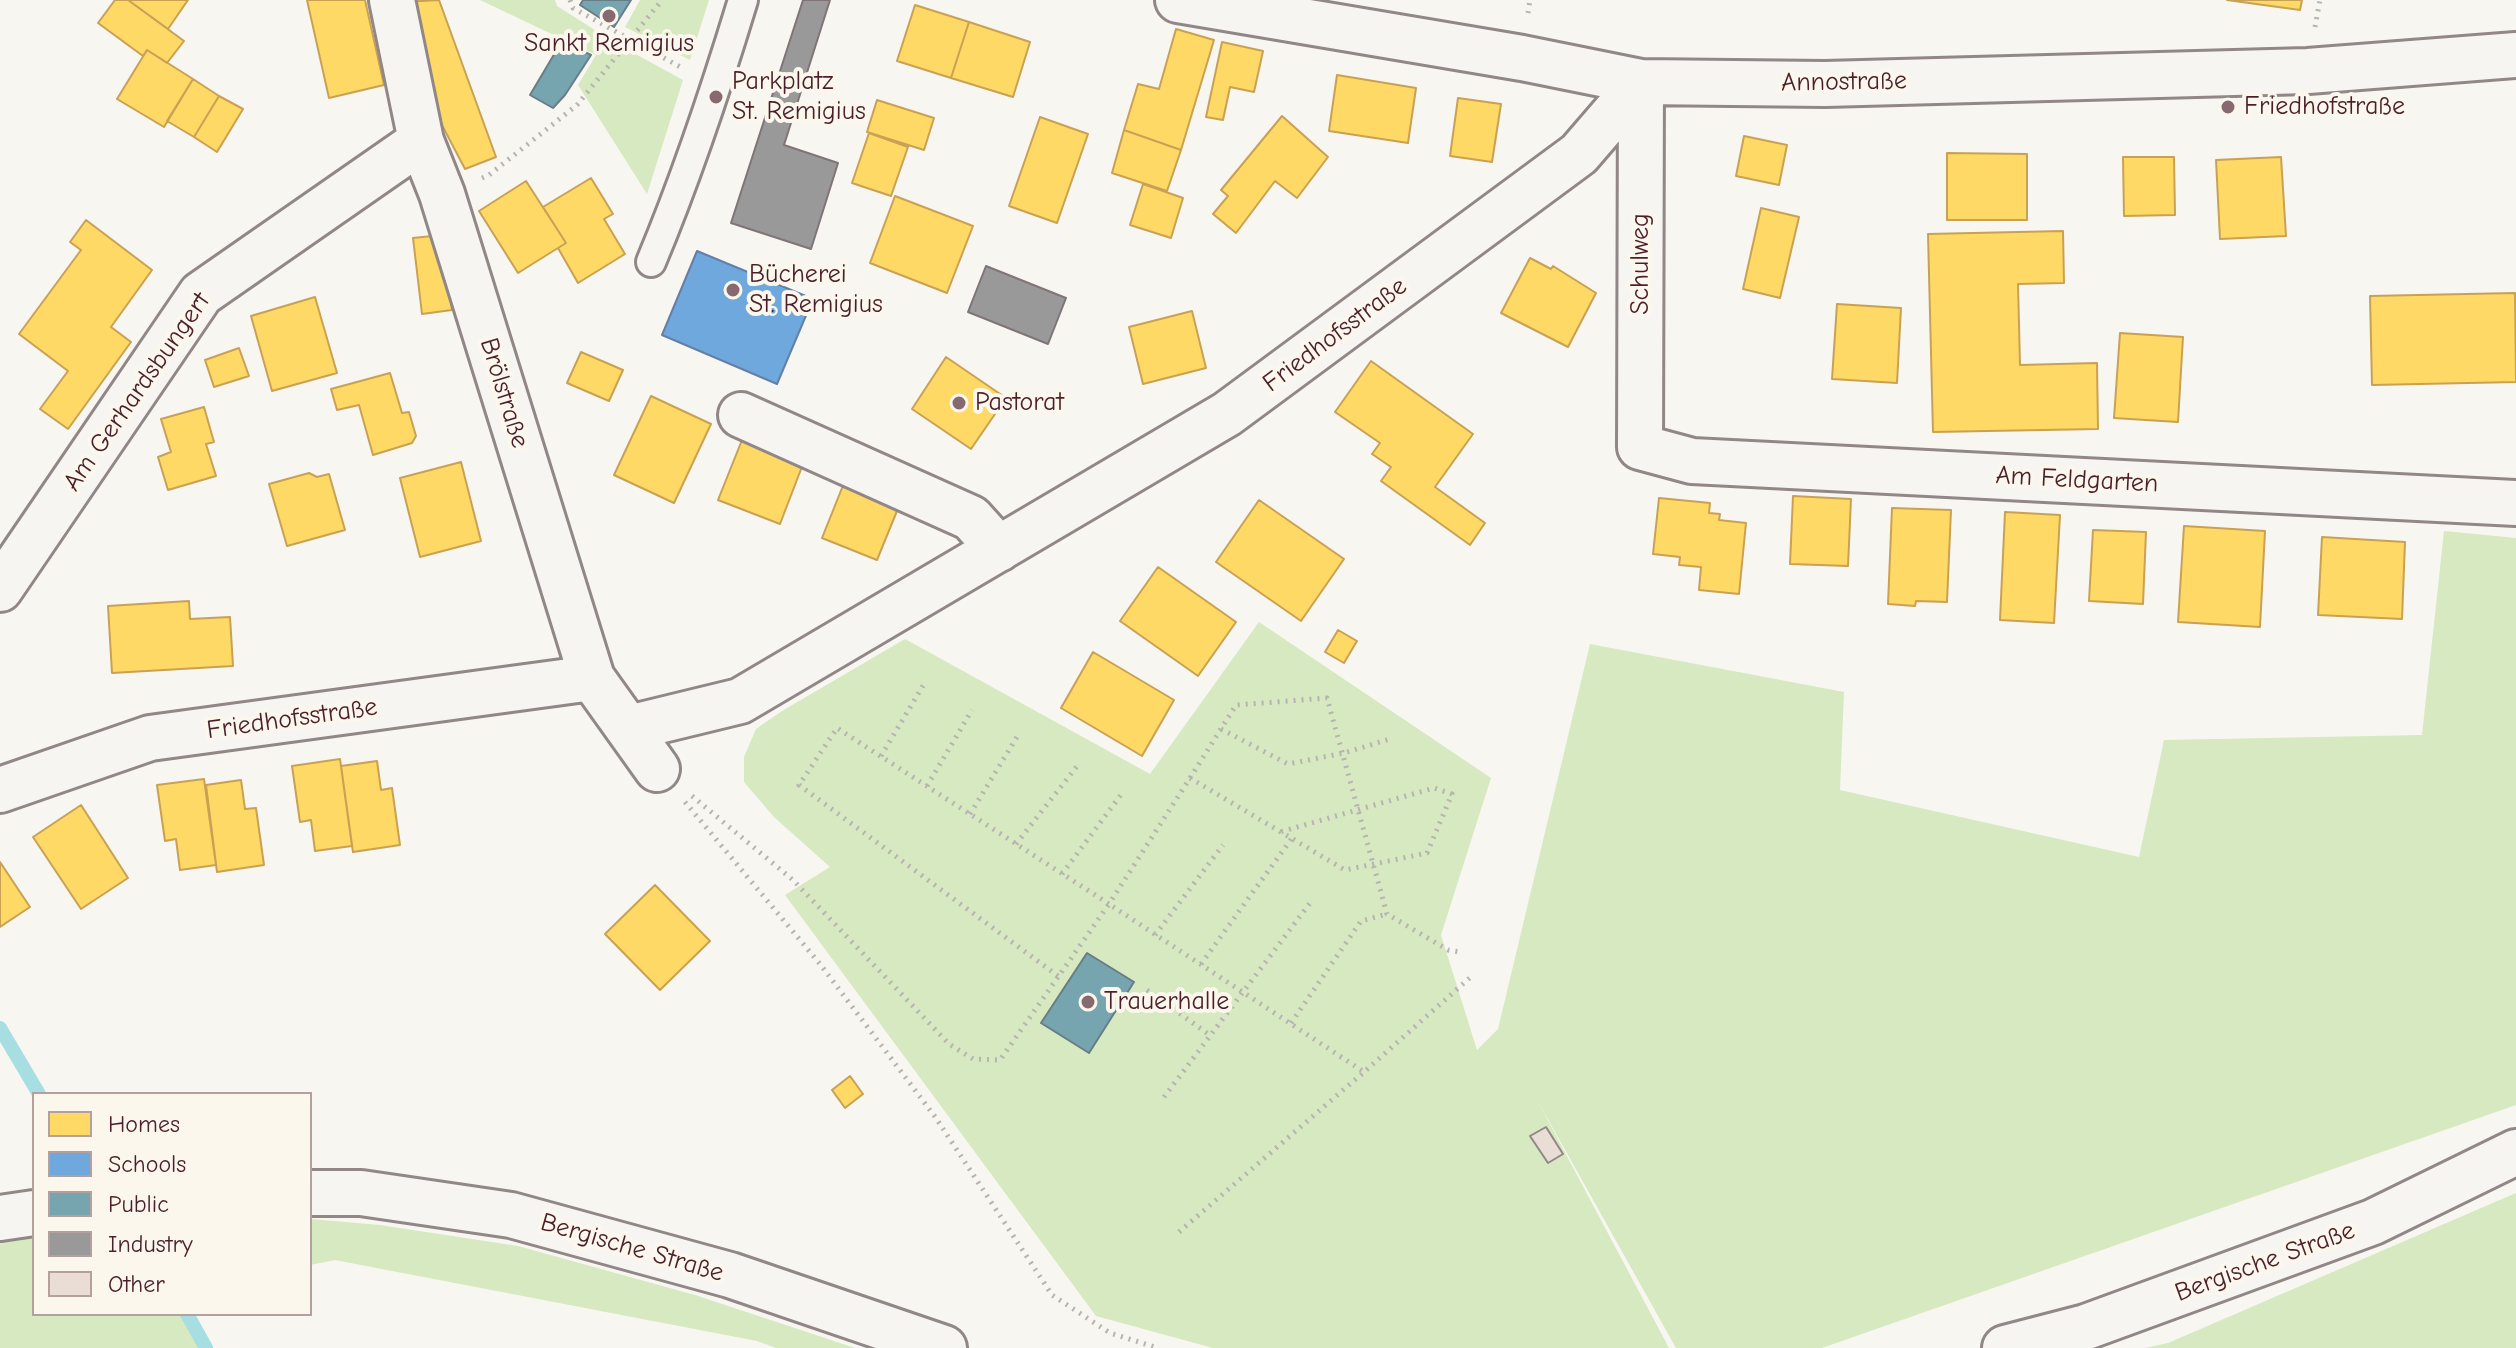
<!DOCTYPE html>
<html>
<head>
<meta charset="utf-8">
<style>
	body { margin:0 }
	#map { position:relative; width:2516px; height:1348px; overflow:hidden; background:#f8f6f0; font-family:"Comic Neue",sans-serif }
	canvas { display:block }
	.legend { position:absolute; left:32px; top:1092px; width:280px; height:224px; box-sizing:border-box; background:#fbf7ec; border:2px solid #b4a19f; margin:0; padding:10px 14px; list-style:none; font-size:24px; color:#4a1f2b }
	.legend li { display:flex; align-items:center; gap:16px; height:40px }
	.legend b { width:40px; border:2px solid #b4a19f }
</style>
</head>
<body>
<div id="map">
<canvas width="2516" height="1348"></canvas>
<ul class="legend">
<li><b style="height:22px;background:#ffd966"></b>Homes</li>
<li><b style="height:22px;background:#6fa8dc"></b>Schools</li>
<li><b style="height:22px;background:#76a5af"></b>Public</li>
<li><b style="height:22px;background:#999"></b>Industry</li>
<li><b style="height:22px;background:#e9ddd6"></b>Other</li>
</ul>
</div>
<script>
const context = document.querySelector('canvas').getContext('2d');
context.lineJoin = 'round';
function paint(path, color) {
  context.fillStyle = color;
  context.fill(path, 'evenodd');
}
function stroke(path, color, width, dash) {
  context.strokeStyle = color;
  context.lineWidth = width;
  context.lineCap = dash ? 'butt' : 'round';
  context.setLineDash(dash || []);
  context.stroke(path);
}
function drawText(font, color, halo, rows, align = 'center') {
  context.font = font + ' "Comic Neue",sans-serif';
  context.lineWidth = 8;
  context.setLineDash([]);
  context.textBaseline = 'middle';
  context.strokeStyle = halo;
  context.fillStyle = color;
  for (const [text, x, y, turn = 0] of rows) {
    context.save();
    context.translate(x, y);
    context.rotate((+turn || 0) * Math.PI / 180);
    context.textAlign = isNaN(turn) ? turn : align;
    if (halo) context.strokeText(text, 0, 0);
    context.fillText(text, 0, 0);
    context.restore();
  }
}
const green = new Path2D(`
	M480,0H555L557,6L617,44L683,80L647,194L578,85L596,55Z
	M640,0H709L690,60L625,27Z
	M2444,531L2516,538V1105L1822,1348H1676L1536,1098L1669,1348H1213L1096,1316L785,895L830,867L774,817L744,782V757L756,729L782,711L905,639L1150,774L1259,622L1491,778L1441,935L1477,1050L1498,1029L1590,644L1844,692L1840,790L2139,857L2164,740L2422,735Z
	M2516,1193V1348H2145L2168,1343Z
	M310,1219L380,1225L518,1246L695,1295L855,1348H776L757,1341L335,1260L310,1265Z
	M34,1236V1314H184L207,1348H0V1240Z`);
const homes = new Path2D(`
	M115,0H128L184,41L167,63L147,50L143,56L98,23Z
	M128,0H188L168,29Z
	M307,0H365L384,85L329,98Z
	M439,0L496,157L465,169L432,106L403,2Z
	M2227,0H2302L2300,10Z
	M915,5L969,22L951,78L897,61Z
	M969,22L1030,42L1013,97L951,78Z
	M1176,29L1214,40L1181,150L1124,130L1138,84L1159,89Z
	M1222,42L1263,51L1254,92L1230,87L1223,120L1206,117Z
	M147,50L193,79L164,127L117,99Z
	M1337,75L1416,88L1408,143L1329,131Z
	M193,79L219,96L194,137L167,121Z
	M219,96L243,109L217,152L194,137Z
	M1458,98L1501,104L1492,162L1450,156Z
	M877,100L934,118L924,150L867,132Z
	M1282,116L1328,157L1297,198L1275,181L1236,233L1213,214L1228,196L1221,190Z
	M1040,117L1088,134L1057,223L1009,206Z
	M1124,130L1181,150L1167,191L1112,173Z
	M869,133L908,147L891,196L852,183Z
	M1744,136L1787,145L1779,185L1736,176Z
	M1947,153L2027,154V220H1947Z
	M2123,157H2174L2175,215L2124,216Z
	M2281,157L2286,236L2220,239L2216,160Z
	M591,178L613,214L604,219L625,254L578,283L558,248L566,243L543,207Z
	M526,181L566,243L518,273L479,211Z
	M1143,184L1183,198L1171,238L1130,225Z
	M895,196L973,226L947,293L870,263Z
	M1761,208L1799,217L1780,298L1743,289Z
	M86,220L152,270L111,327L131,342L68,429L40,409L68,371L19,334L81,250L70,242Z
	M2063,231L2064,283L2018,284L2020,365L2097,363L2098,429L1933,432L1928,234Z
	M442,235L452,310L422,314L413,238Z
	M1530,258L1551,269L1553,266L1596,293L1568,347L1501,313Z
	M2515,293L2516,382L2372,385L2370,296Z
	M315,297L337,373L272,391L251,316Z
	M1837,304L1901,308L1897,383L1832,379Z
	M1192,311L1206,368L1143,384L1129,327Z
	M2120,333L2183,337L2178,422L2114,418Z
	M239,348L249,376L214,387L205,360Z
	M581,352L623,370L609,401L567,383Z
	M946,357L1006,398L971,449L912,409Z
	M1371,361L1473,434L1435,487L1485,523L1470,545L1381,481L1391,467L1372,454L1380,443L1335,412Z
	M390,373L402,413L409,412L416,436L412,443L373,455L359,405L337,410L331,389Z
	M651,396L711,424L674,503L614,475Z
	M204,407L214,442L206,444L216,476L168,490L158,457L171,452L161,419Z
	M742,440L803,464L780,524L718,500Z
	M461,462L481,541L420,557L400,478Z
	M309,473L317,477L329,474L345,530L287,546L269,484Z
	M844,483L899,506L877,560L822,538Z
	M1793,496L1851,499L1848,566L1790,564Z
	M1659,498L1710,503L1709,513L1720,514L1719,520L1746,523L1739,594L1699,590L1701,567L1679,565L1680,557L1653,554Z
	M1259,500L1344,559L1301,621L1216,562Z
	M1892,508L1951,510L1947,602L1916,601L1915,606L1888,604Z
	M2005,512L2060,515L2054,623L2000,620Z
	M2184,526L2265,531L2260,627L2178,622Z
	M2093,530L2146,532L2143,604L2089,601Z
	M2322,537L2405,542L2402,619L2318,615Z
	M1158,567L1236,622L1198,676L1120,621Z
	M189,601L190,619L230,617L233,666L112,673L108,606Z
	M1338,630L1357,641L1344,663L1325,652Z
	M1093,652L1174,700L1142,756L1061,708Z
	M340,759L352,846L315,851L311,820L300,822L292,766Z
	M377,761L381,790L392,788L400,845L353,852L341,766Z
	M204,779L216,865L180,870L176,839L165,841L157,785Z
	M241,780L245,809L256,808L264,865L217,872L206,785Z
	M81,805L128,878L81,909L33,837Z
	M0,862L30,907L0,927Z
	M655,885L710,941L660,990L605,934Z
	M850,1076L863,1094L845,1108L832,1090Z`);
const schools = new Path2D(`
	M697,251L813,299L777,384L662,335Z`);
const public = new Path2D(`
	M583,0H631L614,27L580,5Z
	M562,41L591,55L565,95L553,108L530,95Z
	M1087,953L1134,982L1089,1053L1041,1023Z`);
const industry = new Path2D(`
	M803,0H830L784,145L838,163L811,249L731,223Z
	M986,266L1066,298L1048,344L968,312Z`);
const stream = new Path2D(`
	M0,1028L39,1094
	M187,1314L206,1348`);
const building = new Path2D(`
	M1546,1127L1563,1154L1548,1163L1530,1136Z`);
const path = new Path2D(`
	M570,0L573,8L684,69
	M1528,13L1530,0
	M2315,27L2320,0
	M482,178L489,175L577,105L662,0
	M1221,729L1288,764L1344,753L1390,739
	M881,756L924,684
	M1190,778L1236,705L1327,698L1387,914L1448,950L1460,952
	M927,786L972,710
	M692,796L793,880L949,1044L973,1059L1000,1060L1109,904L1364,1072L1473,975
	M685,802L820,964L936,1118L1052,1295L1110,1333L1158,1348
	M970,814L1020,732
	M1016,844L1078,765
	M1062,874L1123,792
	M1155,935L1223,845
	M1201,964L1292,838
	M1058,976L799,785L837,728L1109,904L1190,778L1345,870L1427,853L1452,794L1434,788L1280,832
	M1147,990L1211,1036
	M1291,1023L1361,921L1387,914
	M1164,1097L1310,903
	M1179,1232L1364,1072`);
const lane = new Path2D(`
	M651,262C687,176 716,89 743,0`);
const street = new Path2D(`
	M392,0L421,141L442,194L592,678L657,769
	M1178,0L1522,58L1641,82L1825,84L2308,71L2516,55
	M1641,82L1640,447L1692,461L2516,503
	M741,415L971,518L999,549
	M0,589L201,294L421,141
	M629,728L740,701L1227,414L1579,154L1641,82
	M0,790L150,738L592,678`);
const secondary = new Path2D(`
	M310,1193H361L511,1215L730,1275L944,1348
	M0,1218L34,1213
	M2005,1348L2086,1327L2373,1222L2516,1152`);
const markers = [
	[609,16,8,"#876a70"],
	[716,97,8,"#876a70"],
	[2228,107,8,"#876a70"],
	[733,290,8,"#876a70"],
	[959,403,8,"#876a70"],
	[1088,1002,8,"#876a70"]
];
const poiNames = [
	["Sankt Remigius",609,44,"center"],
	["Parkplatz",732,82],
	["St. Remigius",732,112],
	["Friedhofstraße",2244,107],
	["Bücherei",749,275],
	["St. Remigius",749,305],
	["Pastorat",975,403],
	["Trauerhalle",1104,1002]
];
const streetNames = [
	["Annostraße",1844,82,-1],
	["Schulweg",1641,264,-90],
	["Friedhofsstraße",1335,335,-37],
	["Am Gerhardsbungert",137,392,-55],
	["Brölstraße",504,393,73],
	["Am Feldgarten",2077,480,3],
	["Friedhofsstraße",292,719,-8],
	["Bergische Straße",632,1248,16],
	["Bergische Straße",2265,1262,-20]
];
paint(green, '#d6e9c0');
paint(homes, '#ffd966');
stroke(homes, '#c9a154', 2);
paint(schools, '#6fa8dc');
stroke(schools, '#647fa7', 2);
paint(public, '#76a5af');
stroke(public, '#697d87', 2);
paint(industry, '#999');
stroke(industry, '#817478', 2);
stroke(stream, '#a6dee1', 14);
paint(building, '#e9ddd6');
stroke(building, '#918787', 2);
stroke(lane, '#918787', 34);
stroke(street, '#918787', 50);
stroke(secondary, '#918787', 50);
stroke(path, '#b8b3b1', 5, [2, 6]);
stroke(lane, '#f6f5f1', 28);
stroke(street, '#f6f5f1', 44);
stroke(secondary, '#f6f5f1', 44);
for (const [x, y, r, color] of markers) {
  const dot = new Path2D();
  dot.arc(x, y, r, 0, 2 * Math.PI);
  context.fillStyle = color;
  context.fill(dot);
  stroke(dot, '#fbf7ec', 3);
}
drawText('26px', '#4a1f2b', '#fbf7ec', poiNames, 'left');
drawText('26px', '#4a1f2b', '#fbf7ec', streetNames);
</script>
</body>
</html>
